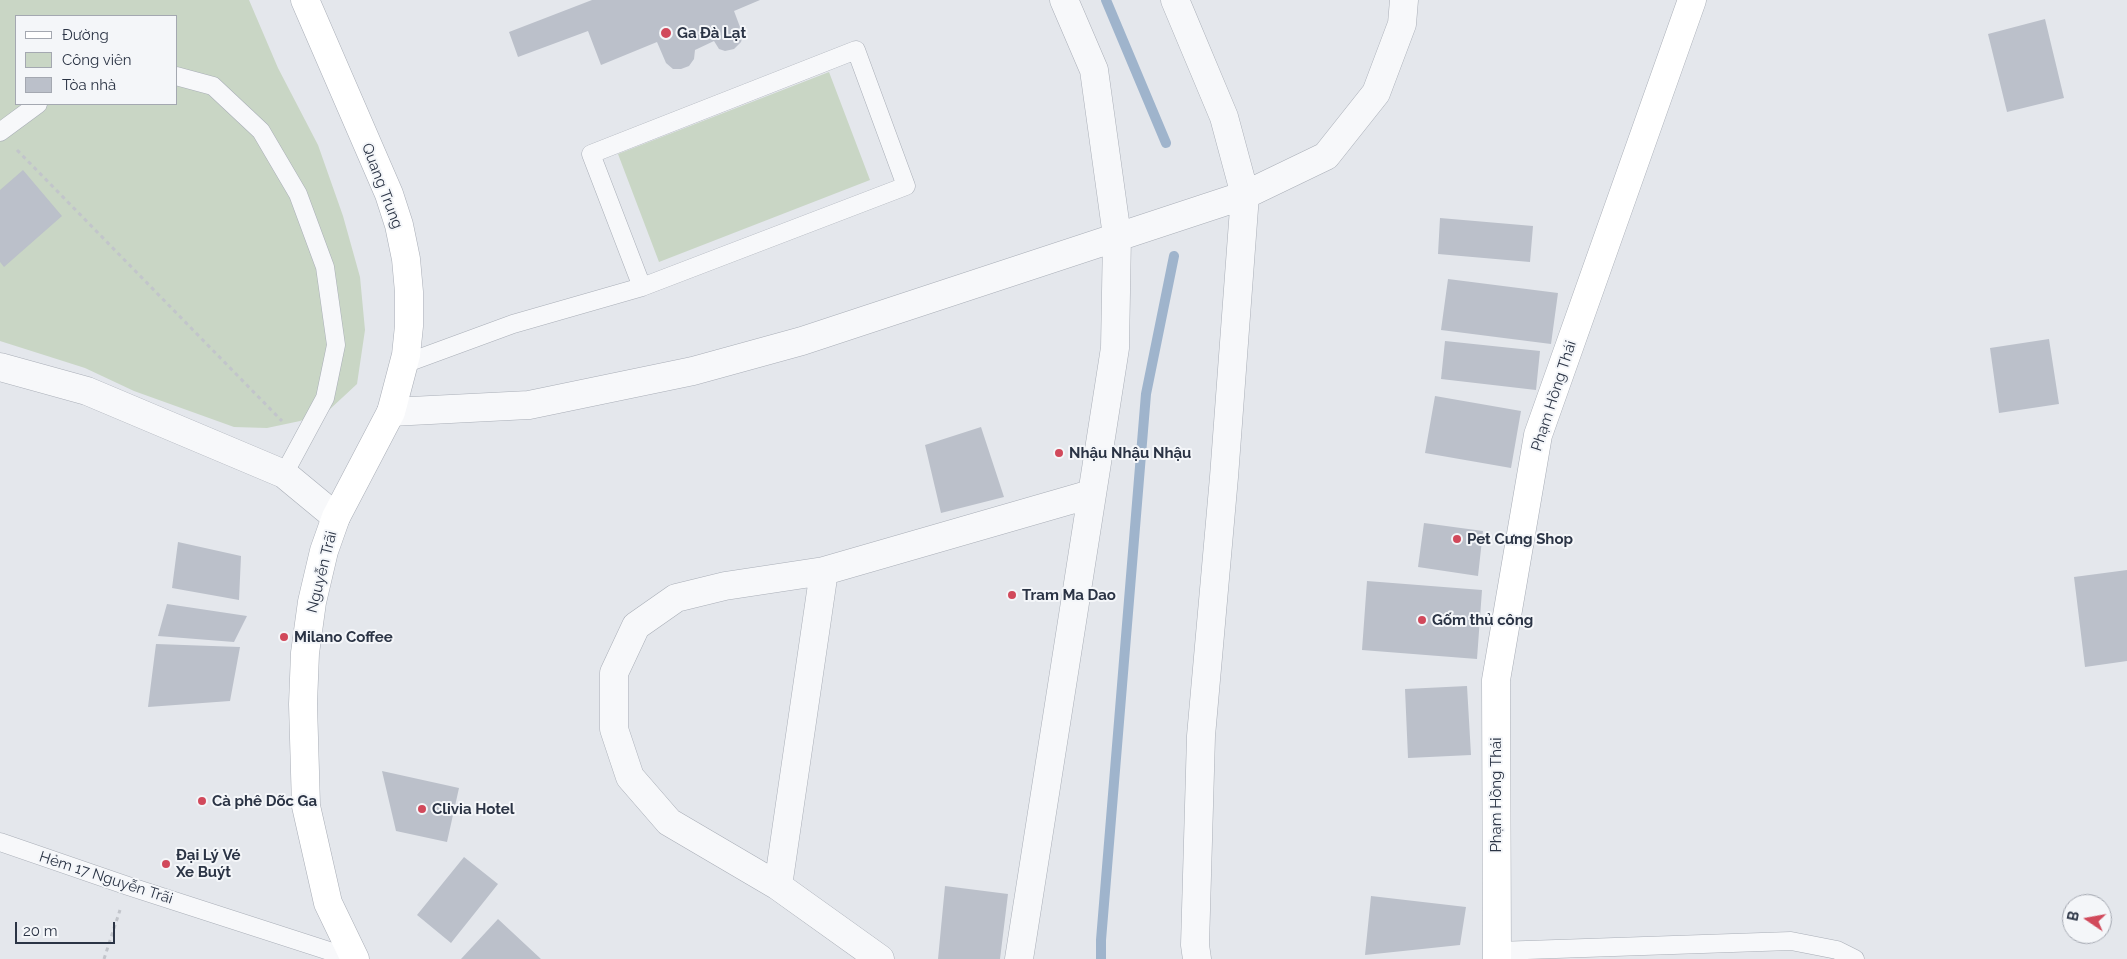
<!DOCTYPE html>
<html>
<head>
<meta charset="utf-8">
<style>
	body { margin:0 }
	#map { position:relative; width:2127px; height:959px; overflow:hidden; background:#e4e7ec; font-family:Raleway,sans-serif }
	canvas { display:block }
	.legend { position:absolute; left:15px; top:15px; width:162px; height:90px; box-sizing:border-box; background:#f4f6f9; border:1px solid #a4a8b1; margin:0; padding:6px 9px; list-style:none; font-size:15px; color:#2b3445 }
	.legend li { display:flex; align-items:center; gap:10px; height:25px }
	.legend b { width:25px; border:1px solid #a4a8b1 }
	.north { position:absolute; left:2062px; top:894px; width:50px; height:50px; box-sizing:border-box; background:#f4f6f9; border:1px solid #a4a8b1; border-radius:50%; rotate:282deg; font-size:14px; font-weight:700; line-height:20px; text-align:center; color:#2b3445 }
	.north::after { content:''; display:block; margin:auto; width:18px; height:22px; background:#d1495b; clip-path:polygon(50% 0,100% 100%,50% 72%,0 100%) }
	.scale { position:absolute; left:15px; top:922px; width:100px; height:22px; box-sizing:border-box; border:2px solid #2b3445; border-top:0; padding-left:6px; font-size:15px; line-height:18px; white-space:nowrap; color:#2b3445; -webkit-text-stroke:4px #f4f6f9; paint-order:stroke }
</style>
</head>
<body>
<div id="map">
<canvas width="2127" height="959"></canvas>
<ul class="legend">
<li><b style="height:6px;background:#fff"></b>Đường</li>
<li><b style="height:14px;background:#c9d6c5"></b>Công viên</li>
<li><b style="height:14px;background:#bbc0ca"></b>Tòa nhà</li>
</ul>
<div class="north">B</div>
<div class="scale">20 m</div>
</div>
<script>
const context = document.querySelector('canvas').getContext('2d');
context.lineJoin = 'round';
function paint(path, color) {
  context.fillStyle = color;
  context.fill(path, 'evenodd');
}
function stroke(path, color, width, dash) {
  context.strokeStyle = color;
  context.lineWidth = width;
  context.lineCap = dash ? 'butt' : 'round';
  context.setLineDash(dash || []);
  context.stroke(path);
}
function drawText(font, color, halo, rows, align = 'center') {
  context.font = font + ' Raleway,sans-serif';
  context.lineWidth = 4;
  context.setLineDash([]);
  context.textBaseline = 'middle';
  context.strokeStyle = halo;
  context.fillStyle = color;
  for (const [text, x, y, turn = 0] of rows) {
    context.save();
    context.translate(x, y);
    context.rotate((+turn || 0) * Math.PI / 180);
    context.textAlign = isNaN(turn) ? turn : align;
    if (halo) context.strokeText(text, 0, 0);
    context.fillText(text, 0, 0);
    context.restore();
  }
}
const green = new Path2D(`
	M0,0H249L278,68L318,145L343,216L360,277L365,330L357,384L329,410L300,421L267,428L234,427L134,391L85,368L0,341ZM16,16H176V104H16Z
	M829,72L870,180L659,262L618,154Z`);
const stream = new Path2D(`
	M1106,0L1166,143
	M1101,959V940L1146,394L1174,256`);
const building = new Path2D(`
	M592,0H760L734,11L743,35L741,42L734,49L725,51L719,49L714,41L695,50L694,59L689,66L681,69H673L666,63L657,42L601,65L588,31L518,57L509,32Z
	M2045,19L2064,98L2007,112L1988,34Z
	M23,170L62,216L4,267L0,262V190Z
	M1440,218L1533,226L1530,262L1438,254Z
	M1448,279L1558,293L1551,344L1441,330Z
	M2049,339L2059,404L1999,413L1990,348Z
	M1445,341L1540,351L1536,390L1441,379Z
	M1435,396L1521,411L1511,468L1425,453Z
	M981,427L1004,497L941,513L925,445Z
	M1424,523L1483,531L1478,576L1418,567Z
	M178,542L241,556L239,600L172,588Z
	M2127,570V661L2085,667L2074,577Z
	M1367,581L1482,590L1477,659L1362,650Z
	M167,604L247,616L234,642L158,636Z
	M156,644L240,647L230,701L148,707Z
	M1467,686L1471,755L1408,758L1405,689Z
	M382,771L459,788L447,842L396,831Z
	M464,857L498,884L451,943L417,915Z
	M945,886L1008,894L1000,959H938Z
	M1371,896L1466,907L1460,945L1365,955Z
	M498,919L541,959H461Z`);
const path = new Path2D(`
	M17,150L282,421
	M104,959L120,910`);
const lane = new Path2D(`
	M176,76L213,86L261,131L298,194L325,267L336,345L325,398L284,474
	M0,132L38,104
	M404,364L513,324L642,287L906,186L856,50L591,154L642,287
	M0,842L128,886L354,959
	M1497,951L1791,941L1837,950L1855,959`);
const street = new Path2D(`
	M1175,0L1224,117L1245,195L1224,477L1201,736L1195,945L1197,959
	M0,367L87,391L284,474L336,517
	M391,412L529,405L693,371L802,341L1245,195L1326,156L1376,93L1402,24L1404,0
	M778,886L669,822L630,777L614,729V673L636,626L676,598L725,586L824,571
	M880,959L778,886L824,571L1091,494
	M1019,959L1115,348L1117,236L1094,70L1064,0`);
const secondary = new Path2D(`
	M305,0L389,194L399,225L406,259L409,292V326L406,355L391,412L336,517L324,551L312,602L305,653L303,704L306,806L328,903L355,959
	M1497,959L1496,680L1538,435L1692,0`);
const markers = [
	[666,33,6,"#d1495b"],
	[1059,453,5,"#d1495b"],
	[1457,539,5,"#d1495b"],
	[1012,595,5,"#d1495b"],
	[1422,620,5,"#d1495b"],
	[284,637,5,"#d1495b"],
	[202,801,5,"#d1495b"],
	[422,809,5,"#d1495b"],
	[166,864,5,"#d1495b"]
];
const poiNames = [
	["Ga Đà Lạt",677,33],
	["Nhậu Nhậu Nhậu",1069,453],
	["Pet Cưng Shop",1467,539],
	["Tram Ma Dao",1022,595],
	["Gốm thủ công",1432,620],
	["Milano Coffee",294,637],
	["Cà phê Dõc Ga",212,801],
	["Clivia Hotel",432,809],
	["Đại Lý Vé",176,855],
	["Xe Buýt",176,872]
];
const streetNames = [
	["Quang Trung",382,186,69],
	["Phạm Hồng Thái",1554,396,-72],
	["Nguyễn Trãi",322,572,-76],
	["Phạm Hồng Thái",1496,795,-90],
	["Hẻm 17 Nguyễn Trãi",106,878,18]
];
paint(green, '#c9d6c5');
stroke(stream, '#9fb4cc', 10);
paint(building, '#bbc0ca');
stroke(lane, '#a9aeb7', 19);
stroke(street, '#a9aeb7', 29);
stroke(secondary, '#a9aeb7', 29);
stroke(path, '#c2c5cb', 3, [4, 4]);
stroke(lane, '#f7f8fa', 18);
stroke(street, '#f7f8fa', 28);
stroke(secondary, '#fff', 28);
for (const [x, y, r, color] of markers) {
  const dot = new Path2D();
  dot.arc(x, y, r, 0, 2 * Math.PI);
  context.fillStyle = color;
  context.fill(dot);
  stroke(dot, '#f4f6f9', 2);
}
drawText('bold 15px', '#2b3445', '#f4f6f9', poiNames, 'left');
drawText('15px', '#2b3445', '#f4f6f9', streetNames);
</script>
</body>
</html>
